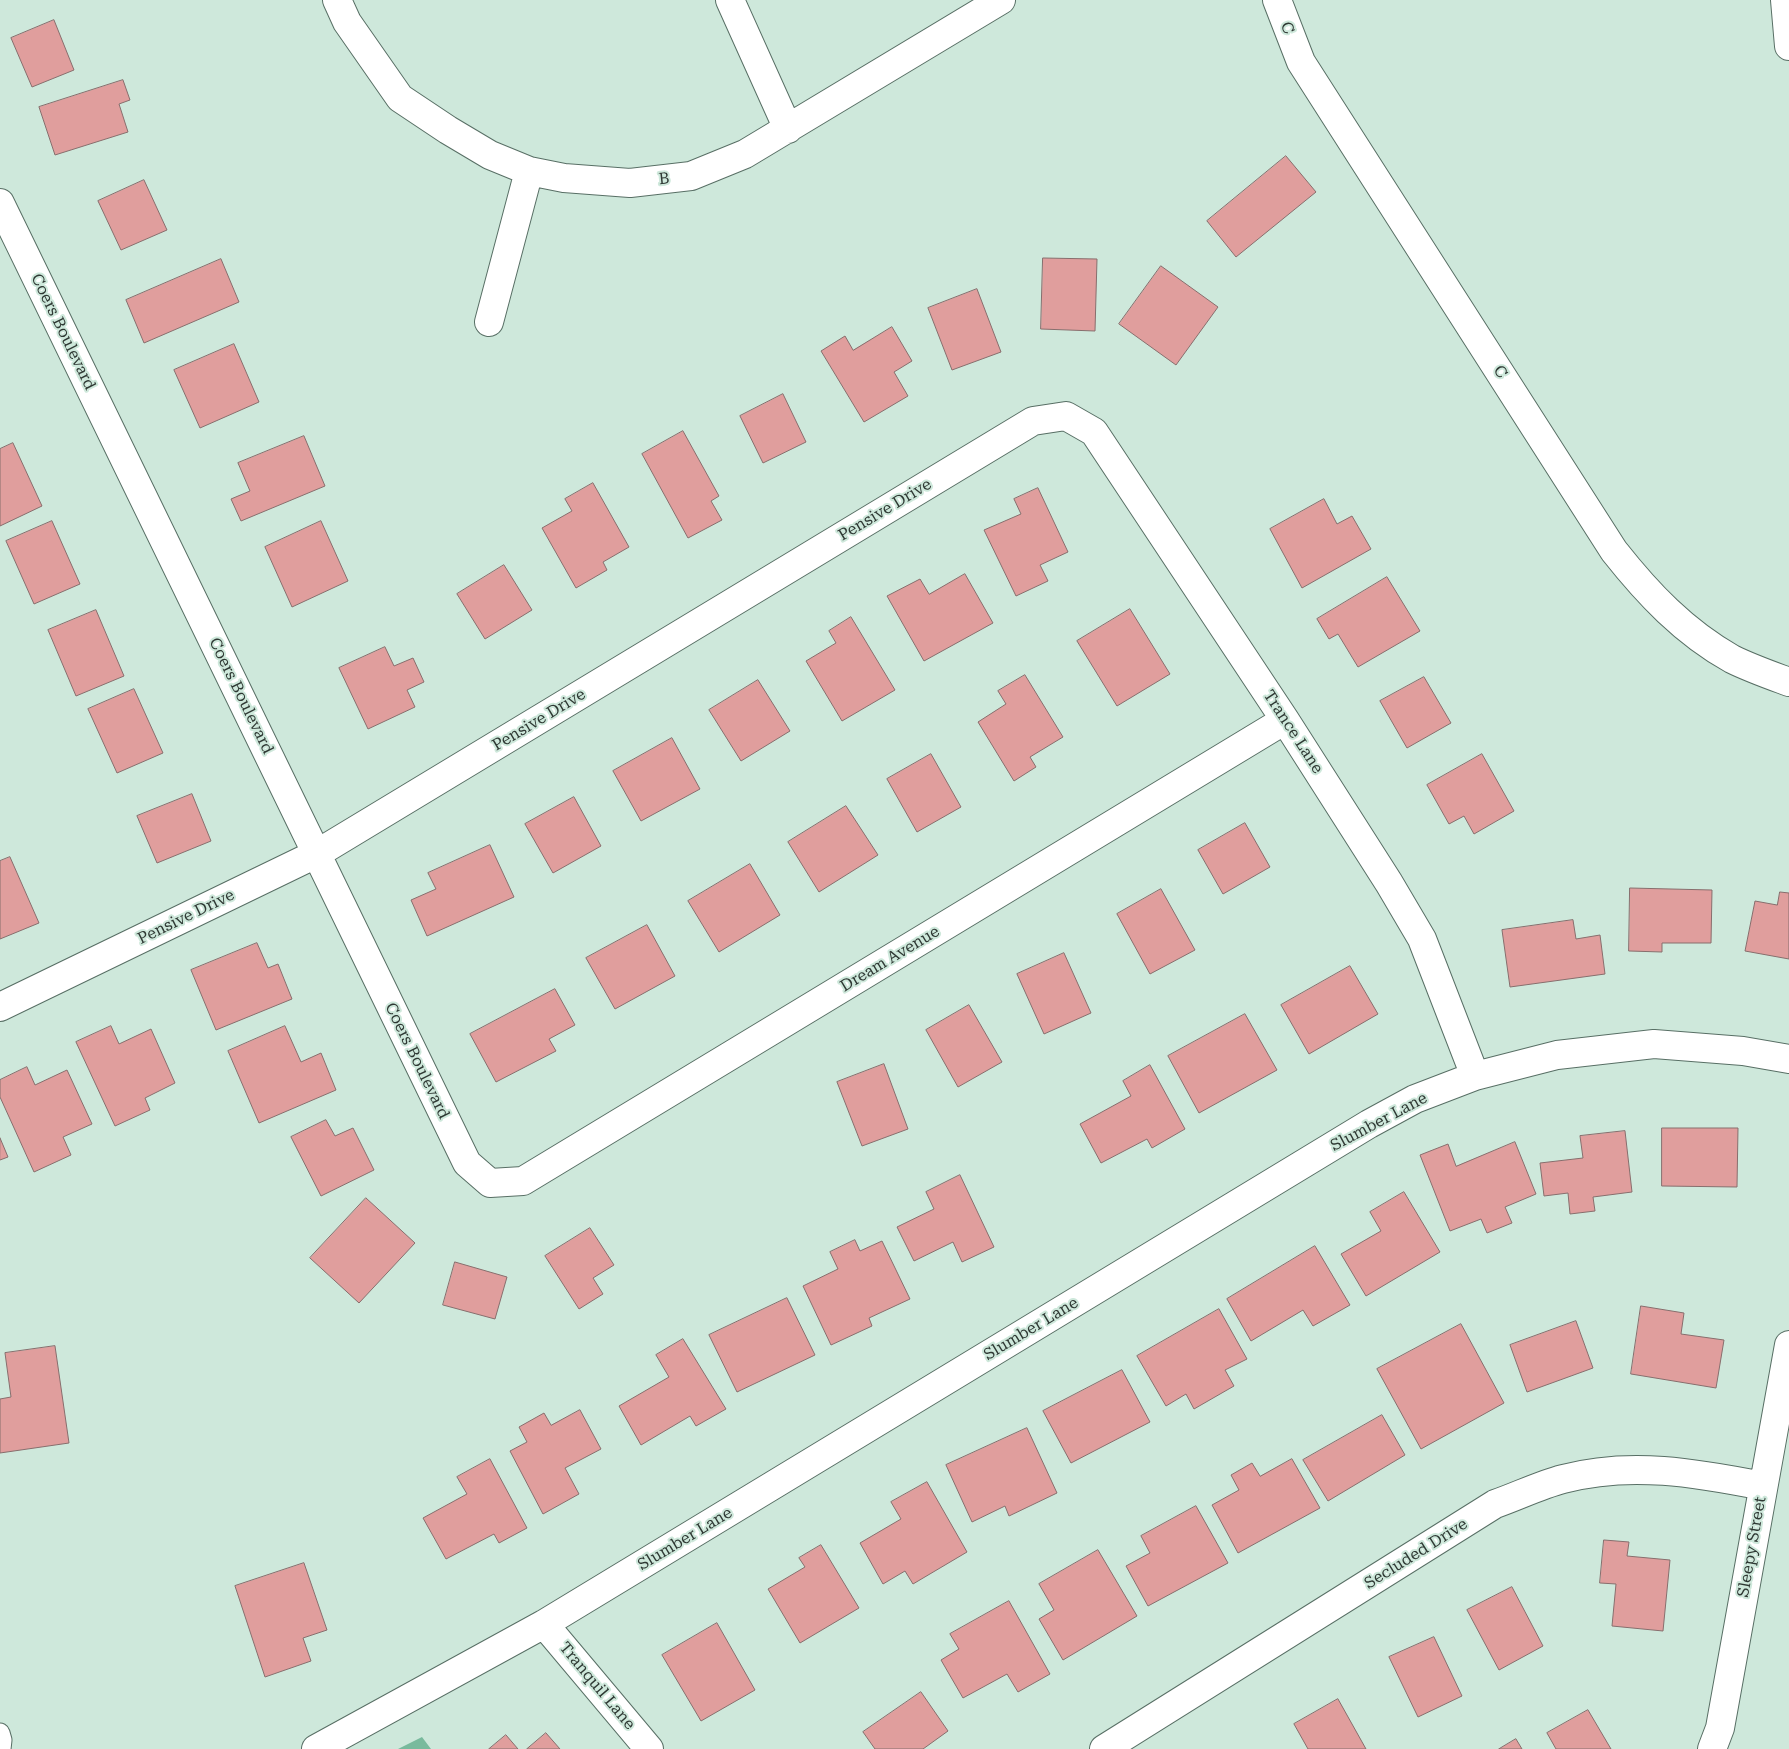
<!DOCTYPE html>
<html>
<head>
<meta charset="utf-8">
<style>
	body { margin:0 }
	canvas { display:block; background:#cee8db }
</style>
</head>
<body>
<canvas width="1789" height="1749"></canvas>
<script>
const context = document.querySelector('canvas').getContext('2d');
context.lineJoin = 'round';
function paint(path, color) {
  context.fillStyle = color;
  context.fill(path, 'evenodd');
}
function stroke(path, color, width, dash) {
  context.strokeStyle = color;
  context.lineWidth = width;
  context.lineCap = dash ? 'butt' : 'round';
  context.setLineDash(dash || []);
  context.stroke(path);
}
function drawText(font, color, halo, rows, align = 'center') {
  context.font = font + ' "Roboto Serif",serif';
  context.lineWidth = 4;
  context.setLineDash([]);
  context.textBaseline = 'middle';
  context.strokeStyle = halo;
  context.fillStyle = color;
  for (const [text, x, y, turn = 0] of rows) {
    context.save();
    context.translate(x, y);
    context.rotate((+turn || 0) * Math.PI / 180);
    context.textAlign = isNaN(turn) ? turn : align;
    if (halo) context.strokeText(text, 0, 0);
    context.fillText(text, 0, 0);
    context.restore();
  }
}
const forest = new Path2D(`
	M422,1737L431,1749H398Z`);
const building = new Path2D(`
	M54,20L74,70L32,87L11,38Z
	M123,80L130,100L119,104L128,132L55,155L39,107Z
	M1286,156L1316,192L1236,257L1207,221Z
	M144,180L167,230L121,250L98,201Z
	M1043,258L1097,259L1095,331L1041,329Z
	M221,259L239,302L144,343L126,300Z
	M1161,266L1218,307L1176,365L1119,324Z
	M977,289L1001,352L952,370L928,308Z
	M892,327L912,361L894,372L908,396L864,422L821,351L845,336L853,350Z
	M234,344L259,402L200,428L174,370Z
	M783,394L806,442L763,463L740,416Z
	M683,431L719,496L711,501L722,520L688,538L642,454Z
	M304,436L325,486L241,521L231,499L250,491L238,463Z
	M13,443L42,506L0,526V449Z
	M593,483L629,547L603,562L607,570L576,588L542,528L572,511L565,499Z
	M1038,488L1068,552L1040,565L1048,581L1016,596L984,530L1021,514L1014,499Z
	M1324,499L1337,524L1352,516L1371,549L1302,588L1270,529Z
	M52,521L80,584L34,604L6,541Z
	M321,521L348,581L292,607L265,547Z
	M504,565L532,610L485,639L457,594Z
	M965,574L993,623L924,661L887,596L920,579L929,594Z
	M1387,577L1420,631L1358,667L1338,634L1329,639L1317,619Z
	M1130,609L1170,674L1117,706L1077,641Z
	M96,610L124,676L76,696L48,630Z
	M851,617L895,690L842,721L806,661L836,643L829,631Z
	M385,647L394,666L413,658L424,682L407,690L415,707L368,729L339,668Z
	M1025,675L1063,737L1030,757L1036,767L1014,781L978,722L1006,704L998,691Z
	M1424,677L1451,723L1407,748L1380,701Z
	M758,680L790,731L741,761L709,710Z
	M134,689L163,753L117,773L88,709Z
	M672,738L700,789L641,821L613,771Z
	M931,754L961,807L917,832L887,779Z
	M1482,754L1514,811L1474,834L1464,816L1449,824L1427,785Z
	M192,794L211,841L157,863L137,816Z
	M574,797L601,846L553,873L525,824Z
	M846,806L878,855L819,892L788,842Z
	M1245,823L1270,867L1223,894L1198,850Z
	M490,845L514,897L427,936L411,900L436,889L428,873Z
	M10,857L39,923L0,939V861Z
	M750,864L780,915L719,952L688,901Z
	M1630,888L1712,890L1711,943H1662V952L1629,951Z
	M1161,889L1195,950L1150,974L1117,914Z
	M1780,892L1789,893V959L1745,951L1755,901L1777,905Z
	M1573,920L1576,939L1600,935L1605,974L1510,987L1502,930Z
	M647,925L675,976L615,1009L586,958Z
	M257,943L268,968L278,964L292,999L216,1030L191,970Z
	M1064,953L1091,1013L1044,1034L1017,974Z
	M1350,966L1378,1014L1309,1054L1281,1005Z
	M555,989L575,1025L549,1039L556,1051L496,1082L470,1034Z
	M969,1005L1002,1062L958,1087L926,1030Z
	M1245,1014L1277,1070L1199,1113L1168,1056Z
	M111,1026L119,1044L151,1029L175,1083L145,1098L150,1110L115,1126L76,1042Z
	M285,1026L301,1062L321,1053L336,1090L259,1123L228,1051Z
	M884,1064L908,1129L862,1146L837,1082Z
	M1150,1065L1185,1129L1152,1148L1147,1139L1101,1163L1080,1124L1131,1096L1123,1081Z
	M27,1067L35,1085L67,1070L92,1124L63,1137L71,1155L34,1172L0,1097V1080Z
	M326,1120L335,1136L353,1128L374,1170L321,1196L291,1137Z
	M1662,1128H1738L1737,1187L1662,1186Z
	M1625,1131L1632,1192L1593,1197L1595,1211L1570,1214L1568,1193L1544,1196L1540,1163L1583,1158L1580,1136Z
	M0,1138L8,1157L0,1160Z
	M1515,1142L1536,1194L1505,1207L1512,1223L1487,1233L1481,1219L1450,1231L1420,1155L1448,1144L1456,1166Z
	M960,1175L994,1247L962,1262L953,1242L914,1261L897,1227L934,1209L926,1192Z
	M1404,1192L1440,1252L1366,1296L1341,1254L1381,1231L1370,1212Z
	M366,1198L415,1243L359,1303L310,1258Z
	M590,1228L614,1265L593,1278L603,1294L579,1309L545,1256Z
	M855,1240L860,1251L882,1241L910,1299L869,1318L872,1326L831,1345L803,1286L838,1269L830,1252Z
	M1315,1246L1350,1305L1313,1326L1303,1310L1251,1341L1227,1299Z
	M455,1262L507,1277L495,1319L443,1305Z
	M787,1298L815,1355L737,1392L709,1335Z
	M1641,1306L1684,1313L1681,1334L1724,1340L1716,1388L1631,1374Z
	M1219,1309L1247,1359L1225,1370L1234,1386L1194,1409L1186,1394L1166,1406L1137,1356Z
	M1576,1321L1593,1368L1527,1392L1510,1345Z
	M1461,1324L1504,1403L1421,1449L1377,1369Z
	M683,1339L726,1409L696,1426L690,1416L641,1445L619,1406L669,1377L656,1355Z
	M55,1346L69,1443L0,1453V1399L11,1397L5,1353Z
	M1122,1370L1150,1422L1071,1463L1043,1411Z
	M580,1410L601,1449L565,1468L579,1494L543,1514L510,1451L527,1442L519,1427L544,1413L551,1425Z
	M1382,1415L1405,1455L1328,1501L1303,1460Z
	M1027,1428L1057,1493L1009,1516L1005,1506L972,1522L946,1465Z
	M490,1459L527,1528L499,1543L494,1534L446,1559L423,1518L467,1494L457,1477Z
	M1292,1459L1320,1508L1238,1553L1212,1505L1239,1490L1231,1475L1252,1463L1260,1476Z
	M927,1482L967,1552L913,1584L905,1571L883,1584L860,1543L901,1519L891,1502Z
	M1196,1506L1228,1563L1148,1606L1126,1566L1150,1553L1141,1536Z
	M1604,1540L1629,1542L1627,1556L1670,1560L1663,1631L1612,1626L1616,1584L1600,1583Z
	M821,1545L859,1608L800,1643L768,1589L805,1567L799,1558Z
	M1098,1550L1137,1616L1063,1660L1039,1619L1054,1610L1039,1584Z
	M304,1563L327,1630L303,1638L311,1661L265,1677L235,1586Z
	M1512,1587L1543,1646L1499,1670L1467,1610Z
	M1009,1601L1050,1674L1018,1692L1007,1674L963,1698L941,1660L959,1649L950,1634Z
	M717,1623L755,1690L701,1721L662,1655Z
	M1434,1637L1462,1696L1418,1717L1389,1657Z
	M921,1692L948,1731L923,1749H875L863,1732Z
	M1338,1699L1366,1749H1308L1294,1724Z
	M1588,1710L1611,1749H1556L1547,1733Z
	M546,1733L560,1749H527Z
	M506,1735L518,1749H489Z
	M1516,1739L1522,1749H1499Z`);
const service = new Path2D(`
	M0,1733L2,1740L1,1749`);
const minor = new Path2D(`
	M337,0L347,22L400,98L448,130L490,155L529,171L564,178L630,183L691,176L745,154L1001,0
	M730,0L788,129
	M1277,0L1301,62L1614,551C1648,594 1684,632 1732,659C1750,668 1770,675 1789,682
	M1785,0L1789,46
	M0,203L467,1163L490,1183L523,1181L1285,720
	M489,322L529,171
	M0,1007L318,853L1033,421L1066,416L1094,432L1285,720L1389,883L1422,939L1475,1076
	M544,1624L649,1749
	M316,1749L544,1624L1369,1124L1415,1099L1475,1076L1557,1055L1654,1044L1743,1051L1789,1059
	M1104,1749L1495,1504C1518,1496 1540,1485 1563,1479C1630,1461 1697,1473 1763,1486
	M1712,1749L1720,1728L1789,1345`);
const streetNames = [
	["C",1287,28,68],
	["B",664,179,-6],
	["Coers Boulevard",63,332,64],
	["C",1500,372,57],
	["Pensive Drive",885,510,-31],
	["Coers Boulevard",241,696,64],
	["Pensive Drive",539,720,-31],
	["Trance Lane",1293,732,57],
	["Pensive Drive",186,917,-26],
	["Dream Avenue",890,959,-31],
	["Coers Boulevard",417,1061,64],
	["Slumber Lane",1379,1122,-28],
	["Slumber Lane",1031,1329,-31],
	["Slumber Lane",685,1539,-31],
	["Sleepy Street",1752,1547,-80],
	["Secluded Drive",1416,1554,-32],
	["Tranquil Lane",597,1686,50]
];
paint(forest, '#79ba9d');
paint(building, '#e09e9d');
stroke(building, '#876e6d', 1);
stroke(service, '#586f65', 21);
stroke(minor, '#586f65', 30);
stroke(service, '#fff', 19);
stroke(minor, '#fff', 28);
drawText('16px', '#2f3934', '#cee8db', streetNames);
</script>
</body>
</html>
